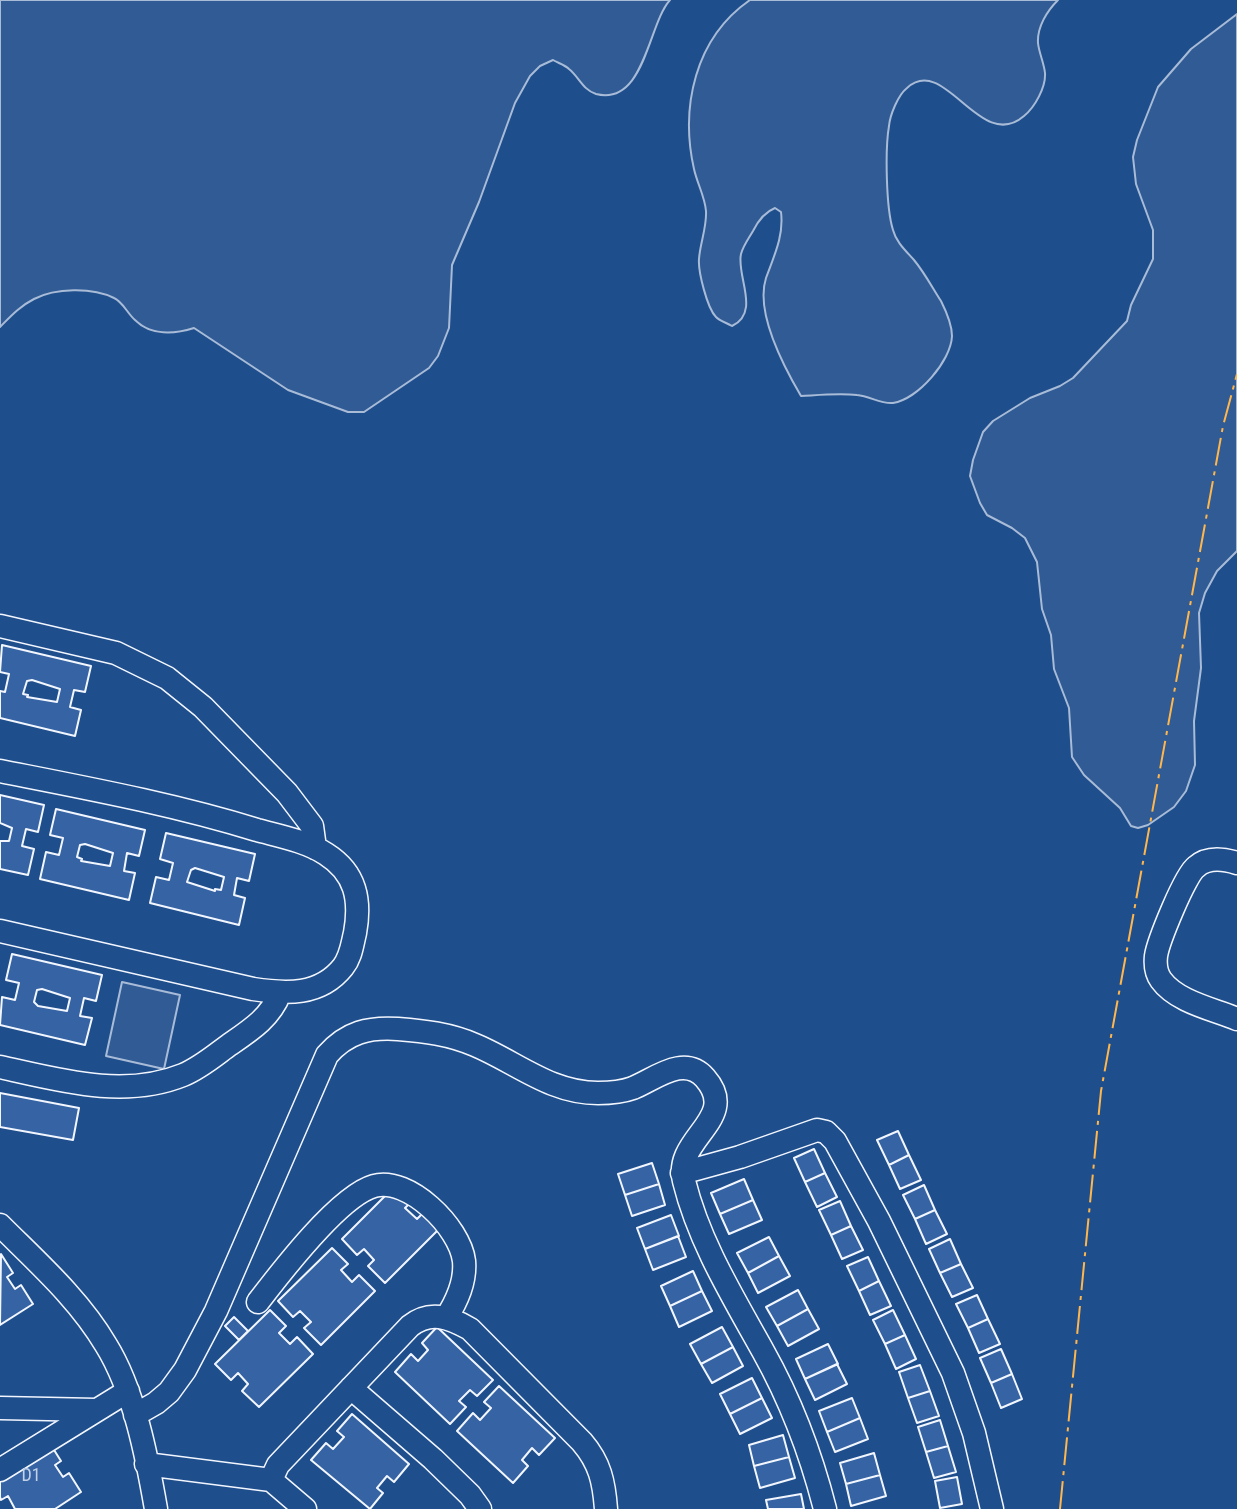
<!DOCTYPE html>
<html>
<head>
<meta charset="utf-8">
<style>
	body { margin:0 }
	canvas { display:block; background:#1f4e8c }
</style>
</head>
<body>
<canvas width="1237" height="1509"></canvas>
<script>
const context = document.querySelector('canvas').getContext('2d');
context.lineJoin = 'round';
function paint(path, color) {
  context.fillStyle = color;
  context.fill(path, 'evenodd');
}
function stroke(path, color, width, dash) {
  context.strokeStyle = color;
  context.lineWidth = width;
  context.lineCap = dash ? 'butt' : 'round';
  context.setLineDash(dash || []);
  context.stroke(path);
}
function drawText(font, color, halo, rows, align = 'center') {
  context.font = font + ' "Roboto Condensed",sans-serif';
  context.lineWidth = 6;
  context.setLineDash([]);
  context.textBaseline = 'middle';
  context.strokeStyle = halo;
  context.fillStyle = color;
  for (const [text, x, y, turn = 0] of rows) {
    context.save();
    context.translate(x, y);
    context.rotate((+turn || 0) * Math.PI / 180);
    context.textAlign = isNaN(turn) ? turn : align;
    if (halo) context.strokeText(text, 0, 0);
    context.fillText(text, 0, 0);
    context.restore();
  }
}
const green = new Path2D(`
	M0,0H670C648,24 645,106 596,94C583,90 579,77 569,69C565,65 558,63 553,60L540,66L530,76L515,103L479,202L452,265L449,328L438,356L429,368L364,412H348L288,390L194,328C175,334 151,336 135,320C127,313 123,302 114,298C92,287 55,288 34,299C20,306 10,317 0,327Z
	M750,0H1058C1047,11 1037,27 1038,43C1039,53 1044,63 1045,73C1046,87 1035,107 1024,116C980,154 945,53 907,88C898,95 890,115 889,126C885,149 886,208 893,230C896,242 906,251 914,260C924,272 932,287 941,301C946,311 952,325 952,336C951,361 918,399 893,403C880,404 870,396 857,395C839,393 819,395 801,396C784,367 755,312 766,278C774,256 784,236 781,212L775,208C765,212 758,221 753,231C749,238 743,246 741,254C736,276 761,312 732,326C727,323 720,321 716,317C707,308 698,271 699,259C700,243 707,227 706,211C705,197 697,183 694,169C680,107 695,38 750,0Z
	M1237,14V551L1217,571L1205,593L1199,613L1201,668L1194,721L1195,765L1186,791L1174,807L1148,825L1138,828L1131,826L1120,808L1084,775L1072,757L1069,708L1054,669L1051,635L1042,609L1037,562L1025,538L1012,528L987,515L980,503L970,476L973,460L983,432L993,421L1030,398L1060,386L1073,378L1127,321L1131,305L1153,259V230L1136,184L1133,157L1137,140L1158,87L1191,49Z
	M122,982L180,995L164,1069L106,1056Z`);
const building = new Path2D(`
	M2,645L91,666L85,692L74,690L70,707L81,710L75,736L0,718V691L5,692L9,674L0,672ZM32,680L60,689L57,702L27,697L28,695L23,694L27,681Z
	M0,795L44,805L38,832L26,829L22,846L34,849L28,875L0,869V841H9L12,828L0,823Z
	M56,809L145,830L139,856L127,853L124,871L135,873L129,900L40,879L46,852L59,855L63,838L50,835ZM85,844L113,853L110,866L81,861L82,859L77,857L80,845Z
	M166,833L255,854L249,881L237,878L234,895L245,898L239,925L150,903L156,877L169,880L173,863L160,859ZM195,868L224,877L221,890L215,889V891L187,882L191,870Z
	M12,954L102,975L96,1001L84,998L80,1016L92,1018L85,1045L0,1025L2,997L15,1000L19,983L6,980ZM42,989L70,998L67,1011L38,1006L34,1002L37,990Z
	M0,1093L79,1108L73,1140L0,1127Z
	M898,1131L909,1155L889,1165L877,1140Z
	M814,1149L825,1173L805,1182L794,1158Z
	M909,1155L921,1180L900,1189L889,1165Z
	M652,1163L659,1184L625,1195L618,1174Z
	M825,1173L837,1197L817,1207L805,1182Z
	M744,1179L753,1200L720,1214L711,1193Z
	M659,1184L665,1205L632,1216L625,1195Z
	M396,1185L412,1201L405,1208L417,1219L423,1213L439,1229L385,1283L368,1266L374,1260L364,1249L357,1255L342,1239Z
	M924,1185L935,1210L915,1219L903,1195Z
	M753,1200L762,1220L729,1234L720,1214Z
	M840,1201L851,1226L831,1235L819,1210Z
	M935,1210L947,1234L926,1244L915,1219Z
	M671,1215L679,1236L645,1249L637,1228Z
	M851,1226L863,1250L842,1259L831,1235Z
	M678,1236L686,1257L653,1270L645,1249Z
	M769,1237L779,1256L748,1273L737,1253Z
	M950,1239L961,1264L940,1273L929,1249Z
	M332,1248L348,1264L341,1270L352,1282L359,1275L375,1291L321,1345L304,1328L311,1322L300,1311L293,1317L278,1301Z
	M1,1254L13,1273L7,1277L15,1289L21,1285L33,1304L0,1325Z
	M779,1256L790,1276L758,1293L748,1273Z
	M868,1257L879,1281L859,1291L847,1266Z
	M961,1264L973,1288L952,1297L940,1273Z
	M693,1271L702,1291L670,1306L661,1286Z
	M879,1281L891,1306L870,1315L859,1291Z
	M798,1290L808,1309L777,1326L766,1307Z
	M702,1291L712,1311L679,1327L670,1306Z
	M977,1295L988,1319L968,1328L956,1304Z
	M808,1309L819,1329L788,1346L777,1326Z
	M270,1310L286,1326L279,1333L290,1344L297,1337L313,1354L259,1407L242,1391L248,1384L238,1373L231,1380L215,1364Z
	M893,1310L905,1335L885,1344L873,1320Z
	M234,1317L248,1331L239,1340L225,1326Z
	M988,1319L1000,1344L979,1353L968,1328Z
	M437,1327L493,1380L477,1396L470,1390L459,1401L466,1407L450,1424L395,1372L411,1354L418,1361L428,1350L422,1343Z
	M722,1327L733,1347L701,1364L690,1344Z
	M905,1335L916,1359L896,1369L885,1344Z
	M828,1344L838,1364L805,1379L796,1359Z
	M733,1347L743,1366L712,1383L701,1364Z
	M1001,1349L1012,1374L991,1383L980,1358Z
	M837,1364L847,1384L815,1400L805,1379Z
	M920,1365L930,1391L908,1398L899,1372Z
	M1012,1374L1022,1399L1001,1408L991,1383Z
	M752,1378L762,1398L730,1414L720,1394Z
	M499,1386L555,1438L539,1455L532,1448L522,1460L528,1466L513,1483L457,1431L473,1413L480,1420L491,1408L484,1402Z
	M930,1391L939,1416L917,1423L908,1398Z
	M762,1398L772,1418L740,1434L730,1414Z
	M852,1398L860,1418L827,1432L819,1411Z
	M352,1414L409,1464L394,1482L387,1476L377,1488L383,1493L370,1509L311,1460L326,1443L333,1449L344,1437L337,1431Z
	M860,1418L868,1439L835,1452L827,1432Z
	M940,1420L948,1446L926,1452L918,1427Z
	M783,1435L789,1457L754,1466L749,1445Z
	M49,1442L61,1461L55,1465L63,1477L69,1473L81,1492L55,1509H15L8,1496L1,1500L0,1497V1474Z
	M948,1446L956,1472L934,1478L926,1452Z
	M874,1453L880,1475L846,1484L840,1463Z
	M789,1457L795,1478L760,1488L754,1466Z
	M880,1475L886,1496L851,1506L846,1484Z
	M957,1477L962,1504L940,1508L935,1481Z
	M801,1494L804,1509H768L766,1500Z`);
const minor = new Path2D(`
	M0,626L116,653L167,678L203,707L287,793L312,826L315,848
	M0,771C86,788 173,804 257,830C279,836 306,841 326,854C356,873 361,900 355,933C352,945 351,957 343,967C320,996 286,994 253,989L0,931
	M1237,863C1224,859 1207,857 1196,867C1185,875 1158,942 1156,956C1155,965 1156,973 1161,980C1177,1002 1213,1009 1237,1019
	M0,1067C59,1080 124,1099 183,1075C200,1068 214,1056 229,1045C251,1030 270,1018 280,993
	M682,1173L740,1157L817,1130L826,1132L835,1141L879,1221L953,1373L974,1433L992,1509
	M0,1225C37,1262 79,1299 106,1345C134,1390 147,1457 156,1509
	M258,1302C281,1272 339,1196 374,1186C408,1176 460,1227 464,1261C466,1282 457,1301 446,1318
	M351,1388L433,1459L470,1495L480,1509
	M0,1408L96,1410
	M135,1415L156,1403L169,1392L185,1370L216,1311L327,1055C347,1032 369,1027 398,1029C424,1031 450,1034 475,1045C516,1062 550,1093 598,1093C610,1093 622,1092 633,1088C655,1079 684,1054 705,1078C741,1119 673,1138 684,1181C699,1242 733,1297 763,1351C791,1401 811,1454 825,1509
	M146,1464L271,1480L305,1509
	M0,1470L128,1391
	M271,1480L278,1465L410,1326C430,1310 449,1317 470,1329L582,1442C600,1463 604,1482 606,1509`);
const power = new Path2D(`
	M1060,1509L1101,1091L1223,426L1237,374`);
const numberNames = [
	["D1",31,1476]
];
paint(green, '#305b95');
stroke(green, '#a8bbd7', 2);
paint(building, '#3563a3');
stroke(building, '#f2f6ff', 2);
stroke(minor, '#f2f6ff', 25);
stroke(minor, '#1f4e8c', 22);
stroke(power, '#ffb74d', 2, [28, 6, 4, 6]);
drawText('18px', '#c3d1e8', null, numberNames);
</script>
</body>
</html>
